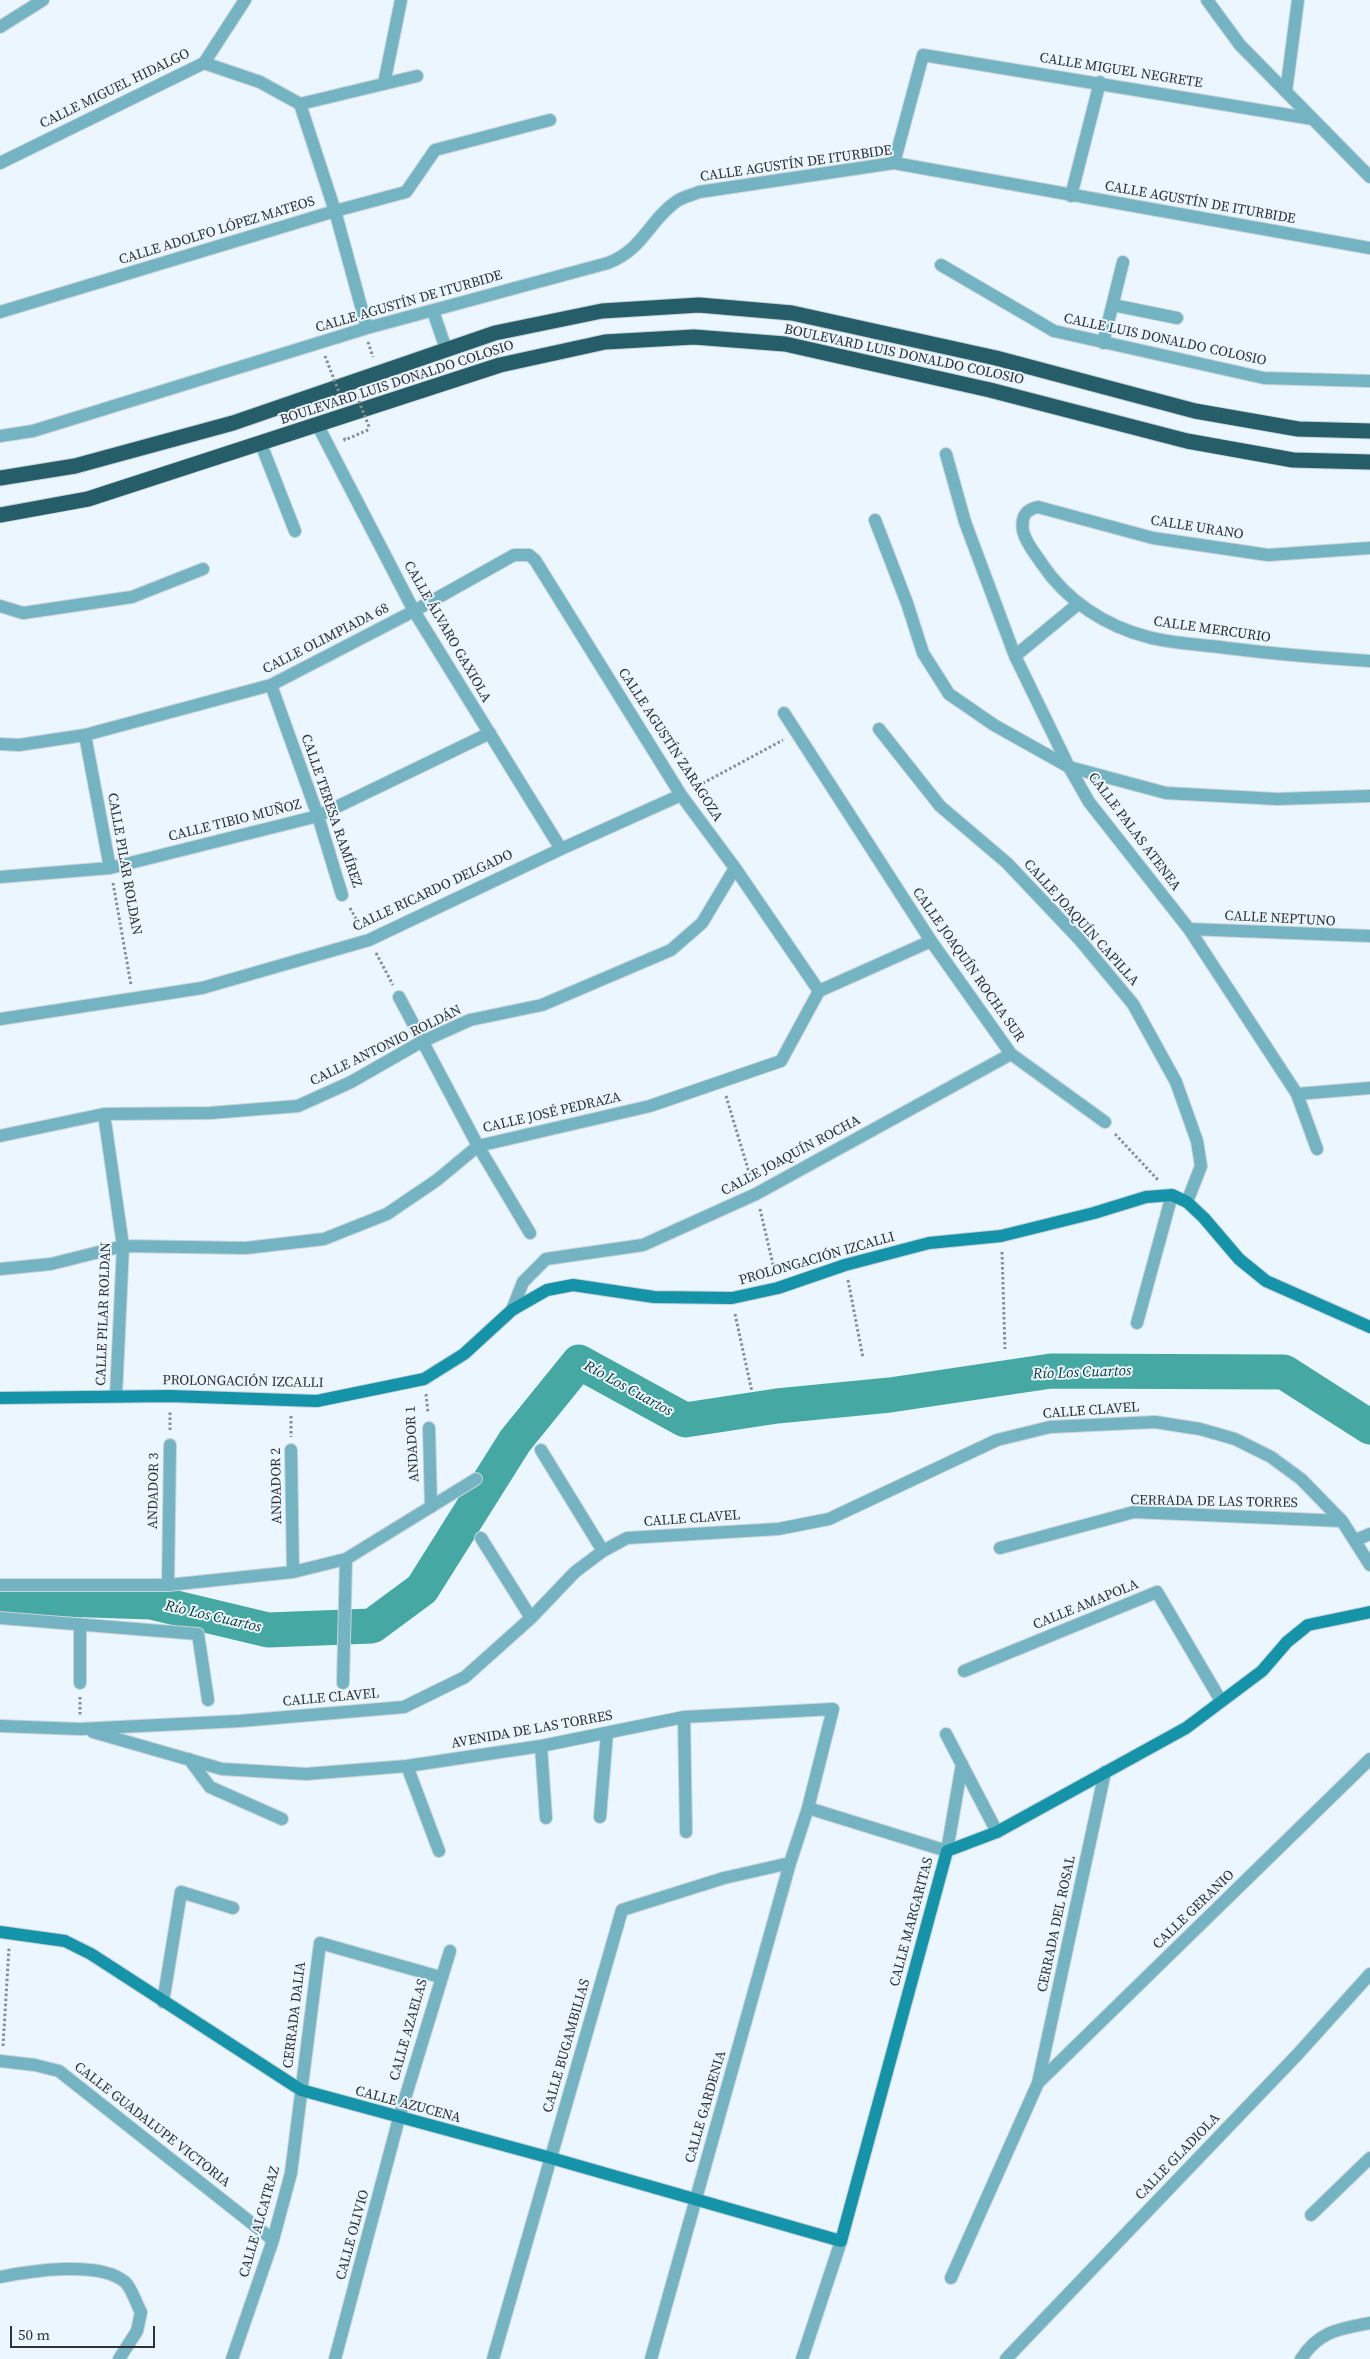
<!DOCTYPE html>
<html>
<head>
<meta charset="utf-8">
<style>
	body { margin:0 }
	#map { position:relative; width:1370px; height:2359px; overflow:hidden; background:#ebf6fe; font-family:"Source Serif 4",serif }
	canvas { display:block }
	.scale { position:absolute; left:10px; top:2326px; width:145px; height:22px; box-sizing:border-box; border:2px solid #2e3336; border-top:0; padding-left:6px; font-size:15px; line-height:18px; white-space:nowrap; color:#2e3336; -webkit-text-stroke:4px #ebf6fe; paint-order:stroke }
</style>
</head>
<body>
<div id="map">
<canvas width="1370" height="2359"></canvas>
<div class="scale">50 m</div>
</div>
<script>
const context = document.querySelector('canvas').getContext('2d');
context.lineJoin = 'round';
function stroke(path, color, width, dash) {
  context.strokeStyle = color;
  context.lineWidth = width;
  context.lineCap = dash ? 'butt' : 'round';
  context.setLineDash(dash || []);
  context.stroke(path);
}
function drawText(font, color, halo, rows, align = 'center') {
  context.font = font + ' "Source Serif 4",serif';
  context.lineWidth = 4;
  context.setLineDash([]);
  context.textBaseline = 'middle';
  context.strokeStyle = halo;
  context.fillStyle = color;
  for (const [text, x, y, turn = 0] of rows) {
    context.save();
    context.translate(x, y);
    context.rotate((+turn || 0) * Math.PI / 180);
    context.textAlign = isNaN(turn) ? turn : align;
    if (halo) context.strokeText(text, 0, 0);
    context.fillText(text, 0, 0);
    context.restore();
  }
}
const river = new Path2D(`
	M0,1597L151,1602L268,1630L372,1626L422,1589L515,1441L579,1362L685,1420L777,1406L890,1395L1051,1371L1284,1372L1370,1427`);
const path = new Path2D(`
	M368,342L373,357
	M344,438L345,440L370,429
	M694,788L783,740
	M113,883L131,985
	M350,908L360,926
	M376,953L393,985
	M726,1096L751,1179
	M1115,1134L1159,1181
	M760,1209L775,1273
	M1002,1252L1005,1349
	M848,1280L863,1358
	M735,1314L752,1392
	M426,1394L428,1413
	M291,1416V1437
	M170,1430V1411
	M80,1697V1715
	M3,2046L9,1948`);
const street = new Path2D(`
	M1207,0L1240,45L1370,177
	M0,27L43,0
	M204,63L245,0
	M384,84L401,0
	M1286,92L1298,0
	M300,104L335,211L367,328
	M300,104L417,76
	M0,163L204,63L260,82L300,104
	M894,163L923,55L1313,119
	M1071,196L1100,82
	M941,265L1054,331L1264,378L1370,381
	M1113,305L1177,318
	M433,311L446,349
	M0,312L335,211L406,192L435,150L550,120
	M1103,343L1123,262
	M317,424L414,611L561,849
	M0,436L33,431L367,328L608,263C644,249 649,220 677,201C683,197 692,195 699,192L894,163L1370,248
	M261,444L295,531
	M946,454L965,522L1015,656L1069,767L1089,802L1189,929L1297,1094L1317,1149
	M875,520L907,603L923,653L949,694L994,725L1069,767L1166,793L1277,799L1370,796
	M1370,548L1268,555L1153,538L1038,507C1024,510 1021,518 1023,531C1026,544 1035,553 1042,564C1067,601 1105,626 1148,637C1173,644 1201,644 1227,648C1275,654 1322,658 1370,661
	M0,606L23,613L132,597L203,569
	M1015,656L1078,604
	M271,685L318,816L342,895
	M784,713L931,941L1011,1054L1105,1122
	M879,729L940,806L1007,863L1079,939L1133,1004L1176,1082L1197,1141L1201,1166L1187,1202
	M85,735L110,868
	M0,744L19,745L85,735L271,685L414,611L514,555H529L535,560L681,795L735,868L819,991
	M0,877L110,868L318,816L490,733
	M1189,929L1370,936
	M399,997L478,1146L530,1233
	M0,1019L202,988L369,940L561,849L681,795
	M1297,1094L1370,1088
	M104,1114L123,1246L116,1396
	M0,1136L104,1114L210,1113L298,1106L351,1082L421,1042L470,1020L542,1005L671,950L702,923L735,868
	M0,1269L51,1264L123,1246L246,1248L324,1239L387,1214L437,1180L478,1146L650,1106L781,1061L819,991L931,941
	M512,1310L523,1282L546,1259L643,1245L756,1194L1011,1054
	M1137,1323L1172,1195
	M429,1428L431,1507
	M291,1450L293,1572
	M541,1450L603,1551
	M481,1538L531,1618
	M1356,1540L1370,1534
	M1000,1548L1134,1512L1342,1521
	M0,1585H168L293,1572L346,1559L476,1479
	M168,1585L170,1445
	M0,1618L198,1634L208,1700
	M80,1624V1683
	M964,1671L1157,1592L1221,1701
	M343,1683L346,1559
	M684,1717L686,1832
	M0,1726L80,1729L240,1721L404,1707L465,1677L531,1618L575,1572L603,1551L627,1538L778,1529L829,1519L997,1440L1050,1427L1155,1422L1200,1429L1235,1439L1271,1457L1301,1479L1342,1521L1370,1565
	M93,1732L222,1769L306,1774L407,1766L541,1746L684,1717L833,1709L808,1808L790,1863L651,2359
	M946,1734L997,1832
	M541,1746L546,1818
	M189,1759L210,1787L282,1819
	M407,1766L439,1851
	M808,1808L947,1851L962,1764
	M600,1817L607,1733
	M163,2002L181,1892L233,1908
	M0,2061L35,2065L59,2071L273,2240
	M1038,2083L1370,1759
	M1311,2215L1370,2158
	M0,2277C30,2271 100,2260 125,2282C132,2288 136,2304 141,2312L137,2331L119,2359
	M951,2278L1038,2083L1105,1772
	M232,2359L273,2240L291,2173L320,1943L440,1977
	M335,2359L399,2118L450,1951
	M493,2359L622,1910L724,1878L790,1863
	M802,2359L841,2241
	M1006,2359L1297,2055L1370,1974
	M1301,2359C1319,2331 1339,2329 1370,2323`);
const secondary = new Path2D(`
	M0,1398L170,1396L317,1401L424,1379L464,1354L512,1310L547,1290L573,1285L654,1297L732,1298L778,1288L845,1265L929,1243L1001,1236L1094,1213L1146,1197L1172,1195L1187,1202L1204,1218L1239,1259L1266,1281L1370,1327
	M0,1932L65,1941L91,1954L301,2090L551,2158L841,2241L947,1851L997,1832L1186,1728L1262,1671L1287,1642L1308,1625L1370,1612`);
const highway = new Path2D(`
	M0,478L75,466L233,423L495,333L602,311L699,305L792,313L996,358L1195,411L1298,429L1370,431
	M0,515L88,499L500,365L605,342L694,337L785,344L990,390L1187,441L1293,460L1370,462`);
const pathBridge = new Path2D(`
	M325,356L342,400L356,394L370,429`);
const streetNames = [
	["CALLE MIGUEL NEGRETE",1121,71,9],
	["CALLE MIGUEL HIDALGO",115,89,-26],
	["CALLE AGUSTÍN DE ITURBIDE",796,164,-8],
	["CALLE AGUSTÍN DE ITURBIDE",1200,203,10],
	["CALLE ADOLFO LÓPEZ MATEOS",217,231,-17],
	["CALLE AGUSTÍN DE ITURBIDE",409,302,-16],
	["CALLE LUIS DONALDO COLOSIO",1165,340,12],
	["BOULEVARD LUIS DONALDO COLOSIO",904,355,12],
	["BOULEVARD LUIS DONALDO COLOSIO",397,383,-18],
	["CALLE URANO",1197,528,9],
	["CALLE MERCURIO",1212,630,8],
	["CALLE ÁLVARO GAXIOLA",447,632,60],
	["CALLE OLIMPIADA 68",326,639,-27],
	["CALLE AGUSTÍN ZARAGOZA",670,745,57],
	["CALLE TERESA RAMÍREZ",331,811,71],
	["CALLE TIBIO MUÑOZ",235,821,-14],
	["CALLE PALAS ATENEA",1134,832,53],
	["CALLE PILAR ROLDAN",124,864,80],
	["CALLE RICARDO DELGADO",433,891,-25],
	["CALLE NEPTUNO",1280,919,3],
	["CALLE JOAQUÍN CAPILLA",1081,923,48],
	["CALLE JOAQUÍN ROCHA SUR",968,965,55],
	["CALLE ANTONIO ROLDÁN",386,1046,-26],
	["CALLE JOSÉ PEDRAZA",552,1113,-13],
	["CALLE JOAQUÍN ROCHA",791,1156,-28],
	["PROLONGACIÓN IZCALLI",817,1259,-16],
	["CALLE PILAR ROLDAN",104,1314,-88],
	["PROLONGACIÓN IZCALLI",243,1382,1],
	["CALLE CLAVEL",1091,1411,-4],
	["ANDADOR 1",413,1444,-93],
	["ANDADOR 2",277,1486,-91],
	["ANDADOR 3",154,1491,-89],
	["CERRADA DE LAS TORRES",1214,1502,1],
	["CALLE CLAVEL",692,1519,-4],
	["CALLE AMAPOLA",1086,1605,-22],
	["CALLE CLAVEL",331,1698,-5],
	["AVENIDA DE LAS TORRES",532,1730,-10],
	["CALLE GERANIO",1194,1910,-44],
	["CALLE MARGARITAS",912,1922,-75],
	["CERRADA DEL ROSAL",1057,1924,-78],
	["CERRADA DALIA",295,2015,-83],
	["CALLE AZAELAS",409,2030,-74],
	["CALLE BUGAMBILIAS",567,2046,-74],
	["CALLE AZUCENA",408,2105,15],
	["CALLE GARDENIA",706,2107,-74],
	["CALLE GUADALUPE VICTORIA",152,2125,38],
	["CALLE GLADIOLA",1178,2157,-46],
	["CALLE ALCATRAZ",260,2222,-74],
	["CALLE OLIVIO",353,2235,-75]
];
const waterNames = [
	["Río Los Cuartos",1082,1373,-2],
	["Río Los Cuartos",628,1389,29],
	["Río Los Cuartos",213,1617,13]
];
stroke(river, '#45a8a2', 35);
stroke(street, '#c9d3da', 14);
stroke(secondary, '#c9d3da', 14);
stroke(highway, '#c9d3da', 17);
stroke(path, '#868e93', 3, [2.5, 2.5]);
stroke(street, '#74b4c2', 12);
stroke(secondary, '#1594a9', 12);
stroke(highway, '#255d68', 15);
stroke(pathBridge, '#868e93', 3, [2.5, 2.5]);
drawText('14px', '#2e3336', '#ebf6fe', streetNames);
drawText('italic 15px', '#043533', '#ebf6fe', waterNames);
</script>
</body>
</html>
